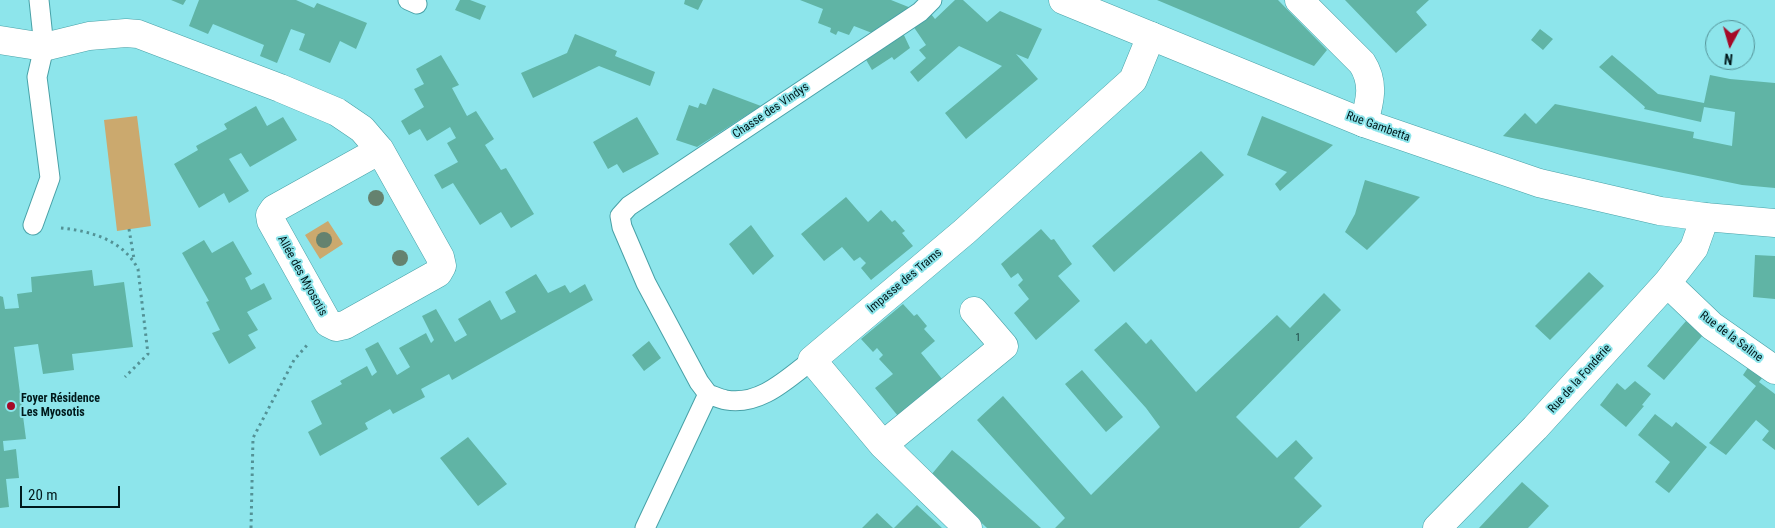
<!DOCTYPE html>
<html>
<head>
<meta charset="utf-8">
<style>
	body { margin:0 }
	#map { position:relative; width:1775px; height:528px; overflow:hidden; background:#8de5eb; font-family:"Roboto Condensed",sans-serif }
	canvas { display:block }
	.north { position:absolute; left:1705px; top:20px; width:50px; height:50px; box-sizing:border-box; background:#8de5eb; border:1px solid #559398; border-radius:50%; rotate:186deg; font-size:14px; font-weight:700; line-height:20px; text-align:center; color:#00191b }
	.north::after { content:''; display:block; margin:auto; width:18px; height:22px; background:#a50a27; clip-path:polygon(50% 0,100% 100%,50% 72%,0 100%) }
	.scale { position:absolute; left:20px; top:486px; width:100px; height:22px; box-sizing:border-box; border:2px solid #00191b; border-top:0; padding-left:6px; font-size:15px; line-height:18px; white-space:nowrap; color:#00191b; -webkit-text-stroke:4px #8de5eb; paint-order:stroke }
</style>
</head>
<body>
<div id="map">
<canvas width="1775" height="528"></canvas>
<div class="north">N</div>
<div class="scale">20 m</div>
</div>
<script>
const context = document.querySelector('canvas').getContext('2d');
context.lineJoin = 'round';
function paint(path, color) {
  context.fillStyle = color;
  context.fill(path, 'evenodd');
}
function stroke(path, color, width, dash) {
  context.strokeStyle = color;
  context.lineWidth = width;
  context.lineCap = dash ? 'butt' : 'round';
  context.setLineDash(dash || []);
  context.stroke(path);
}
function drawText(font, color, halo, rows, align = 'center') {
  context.font = font + ' "Roboto Condensed",sans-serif';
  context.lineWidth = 4;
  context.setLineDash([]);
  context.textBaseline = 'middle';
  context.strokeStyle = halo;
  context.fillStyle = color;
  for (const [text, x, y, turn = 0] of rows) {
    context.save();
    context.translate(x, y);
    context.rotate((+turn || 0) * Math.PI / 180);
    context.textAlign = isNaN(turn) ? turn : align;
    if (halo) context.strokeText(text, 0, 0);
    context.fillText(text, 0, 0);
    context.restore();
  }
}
const green = new Path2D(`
	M137,116L151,226L117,231L104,120Z
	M328,221L343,244L320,259L305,235Z`);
const building = new Path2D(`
	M171,0H186L183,5Z
	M199,0H296L314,8L317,3L367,23L356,49L340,41L330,63L299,50L305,34L291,29L277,63L260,56L264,45L213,24L208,34L189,26Z
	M460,0H470L486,6L480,20L455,10Z
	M685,0H703L698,10L684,4Z
	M800,0H891L911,8L872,33L854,26L849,35L838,31L836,35L830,32L831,28L818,23L823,9Z
	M955,0H963L987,22L1000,11L1042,29L1028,59L1016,54L1038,79L966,139L945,113L1002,66L959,46L918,82L910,72L926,58L919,50L926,45L913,26L931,14L935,19Z
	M1157,0H1278L1327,50L1314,66Z
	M1345,0H1429L1416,12L1427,25L1396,53Z
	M1540,29L1553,39L1543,50L1531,40Z
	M903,33L910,48L894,60L892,57L872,70L865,58Z
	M575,34L617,51L615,56L655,72L650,86L599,66L533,98L521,73L567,53Z
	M441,55L459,85L452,88L467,116L476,111L494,139L485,145L501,170L506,168L534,214L511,228L501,212L480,225L453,183L442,189L434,175L458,162L447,143L456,138L450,127L427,141L420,129L409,135L401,121L424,107L414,89L424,84L416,69Z
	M1612,55L1658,94L1704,103L1710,75L1730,79L1775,83V188L1742,185L1503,136L1525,113L1536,124L1555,104L1694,132L1693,138L1732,146L1735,112L1704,107L1701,122L1644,109L1645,107L1599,67Z
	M713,88L761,106L697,147L676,140L689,105L698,108L700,103L706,105Z
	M256,106L267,126L283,117L297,140L250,167L241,153L229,159L249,191L229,203L224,193L199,208L174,164L198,150L196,146L227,129L224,124Z
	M1262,116L1333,145L1280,191L1275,184L1287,172L1247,155Z
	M637,117L659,154L623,173L617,164L608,169L593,142Z
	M1201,151L1224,175L1114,272L1092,246Z
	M1365,180L1420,197L1367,250L1345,232L1355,214Z
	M846,197L868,222L881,210L892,222L895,220L905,231L902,233L913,246L871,280L861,268L866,263L860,257L854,261L842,247L824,261L801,234Z
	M751,225L774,256L753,275L729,244Z
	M1041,229L1051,240L1054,239L1072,264L1058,276L1080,301L1036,340L1014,313L1029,299L1018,285L1023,280L1018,273L1011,278L1001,264Z
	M204,240L212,253L233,241L252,274L245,278L251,290L264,283L272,299L247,312L258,330L248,335L256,348L229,364L212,333L220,330L206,302L209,301L182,253Z
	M1755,255L1775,256V299L1753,297Z
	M92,270L94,286L124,282L133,347L72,354L74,370L43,374L38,344L14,347L26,439L3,441L4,451L16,449L19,478L6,479L9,507L0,508V296L3,297L5,309L19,308L17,294L32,292L31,277Z
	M1589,272L1604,286L1550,340L1535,326Z
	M536,274L548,293L565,285L570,293L585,284L593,300L452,380L449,374L421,389L425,397L393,414L390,409L365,423L368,429L320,456L308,432L322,424L311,401L342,384L340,381L367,366L372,376L377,372L365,349L378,342L397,375L410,367L399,348L426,333L431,343L434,340L422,316L436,309L455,342L467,335L458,319L490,300L501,320L516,312L505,292Z
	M1324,293L1341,310L1236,417L1277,458L1296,440L1313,458L1294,478L1322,506L1299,528H1055L1065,518L977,420L1003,396L1091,495L1160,427L1146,408L1094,350L1126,322L1146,344L1151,339L1196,392L1277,315L1290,328Z
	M903,304L914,316L917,314L927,326L924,329L935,341L921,353L942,379L898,416L875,388L893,374L879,359L883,355L877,348L873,352L861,339Z
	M1686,321L1703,335L1664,380L1647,366Z
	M649,341L661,358L644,371L632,355Z
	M1751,363L1766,373L1759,382L1775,394V450L1762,440L1769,431L1756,420L1726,455L1709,443L1756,386L1743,375Z
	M1082,370L1123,417L1106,432L1065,384Z
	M1635,381L1651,394L1642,405L1644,406L1626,427L1600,405L1617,383L1625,390Z
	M1655,414L1672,427L1676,422L1707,447L1669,493L1655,482L1670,462L1638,435Z
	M468,437L507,484L478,506L440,458Z
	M952,450L969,464L1041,528H987L931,475Z
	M1522,482L1549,506L1528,528H1479Z
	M917,505L942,528H894Z
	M877,513L893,528H862Z`);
const path = new Path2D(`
	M61,228C91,231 123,240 138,269L148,354L125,377
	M129,229L134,259
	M251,528L253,438L294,360L308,344`);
const lane = new Path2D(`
	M408,0L417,4
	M33,225L50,178L37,77L44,47L39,0
	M708,394L699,382L646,283L622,227L620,216L629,206L920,12L932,0
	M645,528L708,394C714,396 720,399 726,400C760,406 787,379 812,360`);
const street = new Path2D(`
	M1299,0L1362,63C1375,83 1370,101 1364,123
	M0,40L44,47L89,36L126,33L138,34L280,88L337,112L362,129L380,150L440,257L442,266L438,273L345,325L336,327L328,323L271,221L270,215L274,209L380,150
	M1667,283L1712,326L1775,370
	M883,445L1004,346L974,311
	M968,528L883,445L812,360L964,232L1133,80L1151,36
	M1437,528L1535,428L1667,283L1694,248L1705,217`);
const secondary = new Path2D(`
	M1063,0L1364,123L1539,183L1660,211L1705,217L1775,223`);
const trees = [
	[376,198],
	[324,240],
	[400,258]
];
const markers = [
	[11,406,5,"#a50a27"]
];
const numberNames = [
	["1",1298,338]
];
const streetNames = [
	["Chasse des Vindys",771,111,-34],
	["Rue Gambetta",1378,127,20],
	["Allée des Myosotis",302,276,61],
	["Impasse des Trams",905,281,-40],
	["Rue de la Saline",1731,337,37],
	["Rue de la Fonderie",1580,379,-48]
];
const poiNames = [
	["Foyer Résidence",21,399],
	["Les Myosotis",21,413]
];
paint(green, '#cba96e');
paint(building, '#60b4a5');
stroke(lane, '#48a1a7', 21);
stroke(street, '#48a1a7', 29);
stroke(secondary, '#48a1a7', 29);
stroke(path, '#539296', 3, [2.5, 4]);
stroke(lane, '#fff', 19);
stroke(street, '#fff', 28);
stroke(secondary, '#fff', 28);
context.fillStyle = '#65826f';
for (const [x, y] of trees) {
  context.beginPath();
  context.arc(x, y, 8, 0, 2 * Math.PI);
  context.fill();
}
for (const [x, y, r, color] of markers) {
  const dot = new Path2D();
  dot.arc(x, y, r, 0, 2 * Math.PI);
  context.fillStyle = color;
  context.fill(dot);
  stroke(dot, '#8de5eb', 2);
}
drawText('10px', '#18403e', null, numberNames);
drawText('12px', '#00191b', '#8de5eb', streetNames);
drawText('bold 12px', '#00191b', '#8de5eb', poiNames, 'left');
</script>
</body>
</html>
